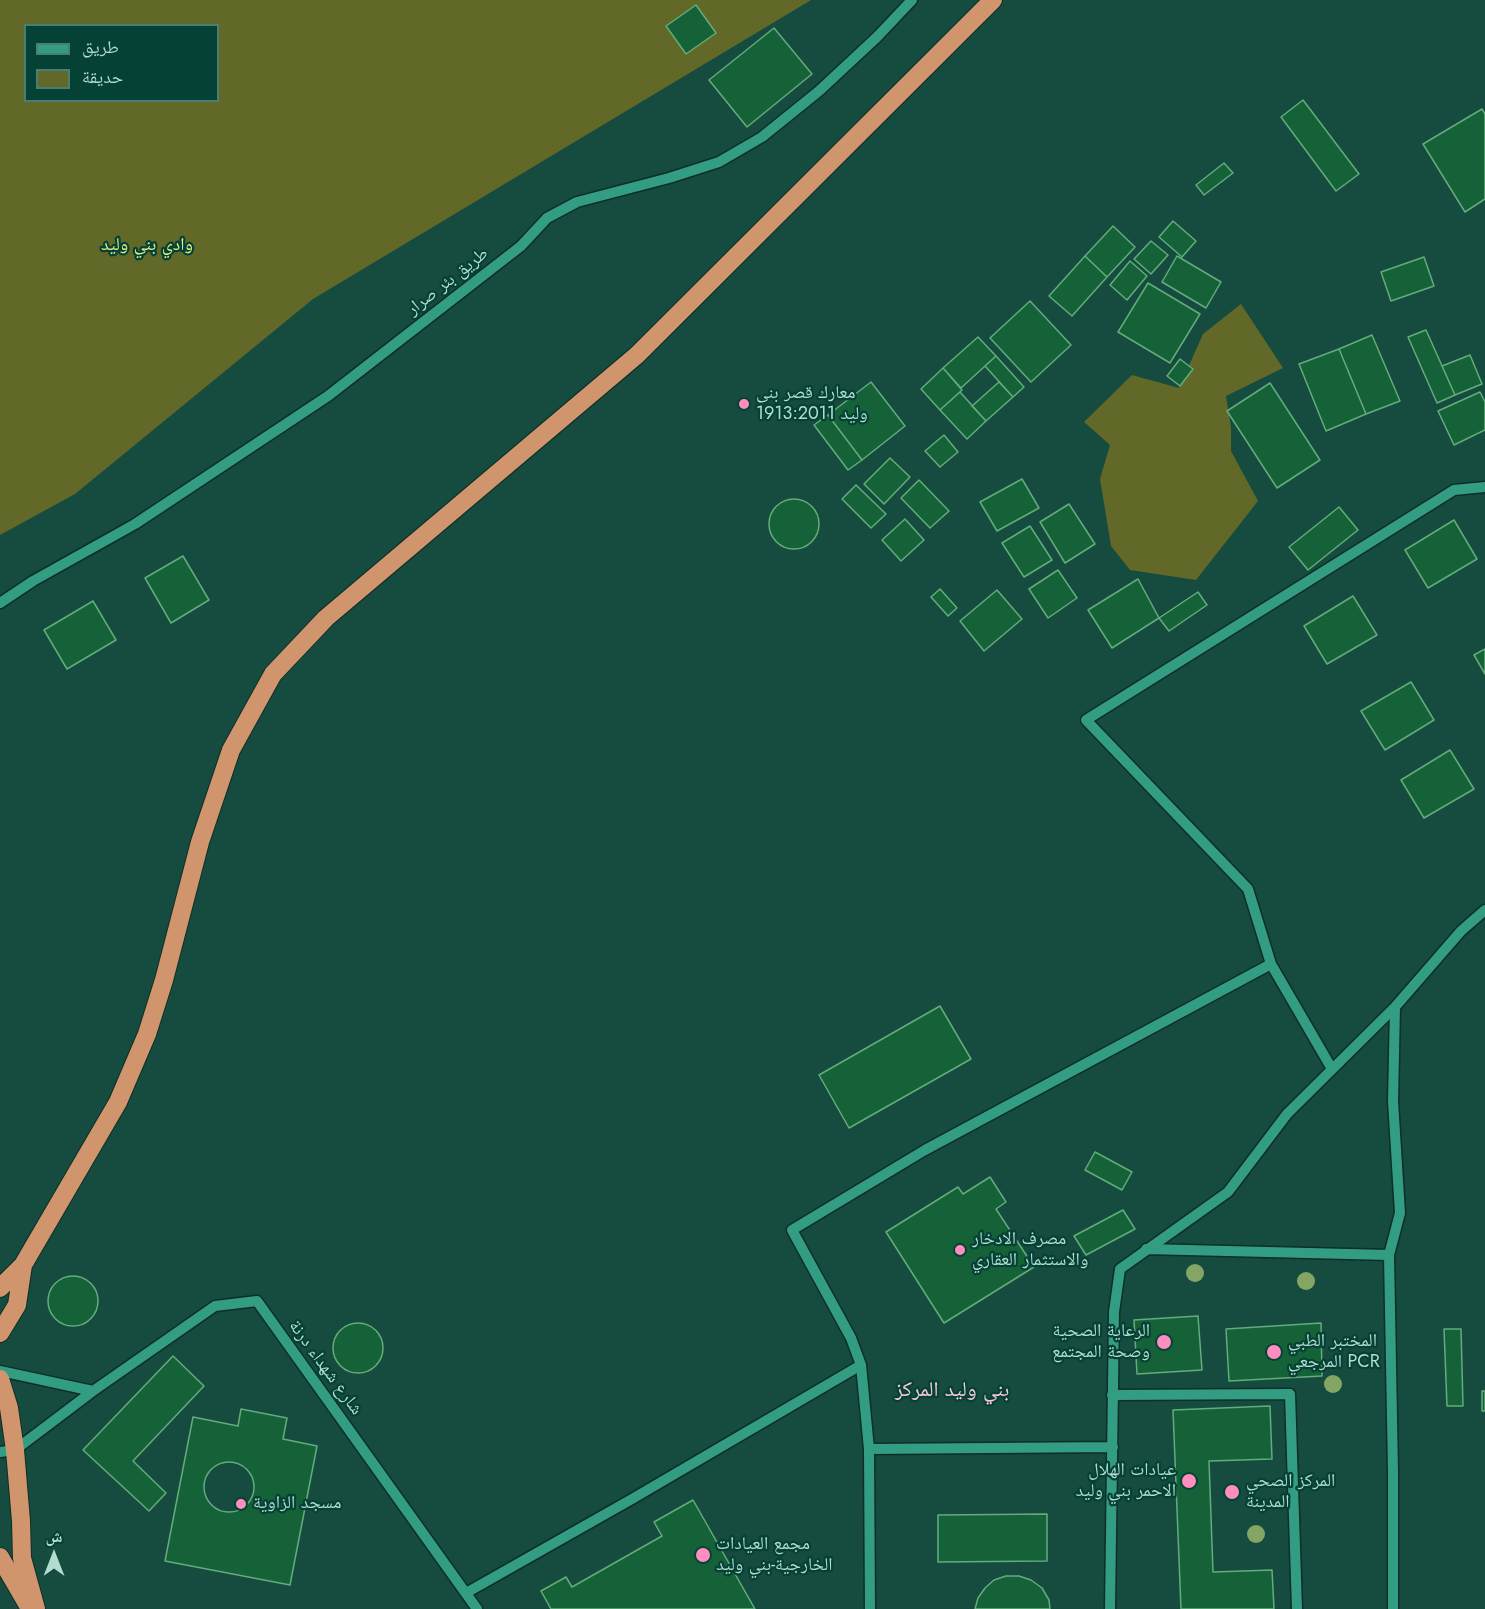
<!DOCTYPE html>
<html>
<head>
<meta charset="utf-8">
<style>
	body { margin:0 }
	#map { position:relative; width:1485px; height:1609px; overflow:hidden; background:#154c3f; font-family:Jost,"Noto Naskh Arabic",sans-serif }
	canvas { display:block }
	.legend { position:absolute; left:24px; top:24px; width:195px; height:78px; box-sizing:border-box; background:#054135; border:2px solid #497f73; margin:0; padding:8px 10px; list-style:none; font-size:18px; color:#afddcf }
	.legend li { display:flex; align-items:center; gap:12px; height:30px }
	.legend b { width:30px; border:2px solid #497f73 }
	.north { position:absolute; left:24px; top:1525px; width:60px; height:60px; -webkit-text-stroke:4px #054135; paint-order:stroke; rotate:0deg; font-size:16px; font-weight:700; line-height:24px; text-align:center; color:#afddcf }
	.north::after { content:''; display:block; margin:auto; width:21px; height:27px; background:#afddcf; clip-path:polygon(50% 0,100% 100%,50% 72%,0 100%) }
</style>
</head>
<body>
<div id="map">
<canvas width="1485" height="1609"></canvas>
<ul class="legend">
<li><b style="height:8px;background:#339d84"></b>طريق</li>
<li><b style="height:16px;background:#626828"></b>حديقة</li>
</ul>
<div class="north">ش</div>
</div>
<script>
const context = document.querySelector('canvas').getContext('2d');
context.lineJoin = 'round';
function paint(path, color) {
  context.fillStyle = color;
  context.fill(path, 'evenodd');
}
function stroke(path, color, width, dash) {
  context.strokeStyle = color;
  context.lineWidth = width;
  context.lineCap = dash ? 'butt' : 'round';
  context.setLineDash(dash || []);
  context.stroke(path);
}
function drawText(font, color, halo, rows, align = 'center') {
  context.font = font + ' Jost,"Noto Naskh Arabic",sans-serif';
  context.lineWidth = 4.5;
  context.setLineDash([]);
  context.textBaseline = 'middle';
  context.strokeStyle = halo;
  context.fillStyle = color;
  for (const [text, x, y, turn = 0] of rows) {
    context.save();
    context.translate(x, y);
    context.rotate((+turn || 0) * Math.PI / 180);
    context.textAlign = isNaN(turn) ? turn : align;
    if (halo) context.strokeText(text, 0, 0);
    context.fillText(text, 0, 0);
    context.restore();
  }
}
const green = new Path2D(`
	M0,0H811L313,299L75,494L0,535ZM26,26H218V100H26Z
	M1241,304L1283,368L1226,396L1231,427V451L1258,501L1196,580L1130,570L1111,546L1100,479L1110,445L1084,422L1132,375L1179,388L1203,334Z`);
const building = new Path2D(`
	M696,5L716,33L686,54L666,26Z
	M774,28L812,74L747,127L709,80Z
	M1303,100L1359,174L1336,191L1281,117Z
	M1482,109L1485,114V199L1465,212L1423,144Z
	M1224,163L1233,173L1204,195L1196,185Z
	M1173,221L1196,241L1182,257L1159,237Z
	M1113,226L1135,247L1107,277L1085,256Z
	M1151,241L1168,255L1151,274L1134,259Z
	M1085,256L1107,277L1072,316L1049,296Z
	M1177,256L1221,282L1206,308L1162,282Z
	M1424,257L1434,286L1391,301L1381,272Z
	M1130,261L1147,276L1127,300L1110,285Z
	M1148,283L1200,314L1170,363L1118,332Z
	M1030,301L1071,345L1031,382L990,338Z
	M1426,330L1455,395L1437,403L1408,337Z
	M1372,335L1400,401L1366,414L1339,349Z
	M978,337L996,356L961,388L943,368Z
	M1339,349L1366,414L1326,431L1299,364Z
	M1470,355L1482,384L1455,395L1442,366Z
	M996,356L1024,387L1013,397L985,366Z
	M1180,359L1193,369L1180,386L1167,376Z
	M943,368L962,390L940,410L921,389Z
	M871,382L905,426L862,460L828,415Z
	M999,382L1013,397L986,421L972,406Z
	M1270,383L1320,460L1277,488L1227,411Z
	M960,392L986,421L967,439L940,410Z
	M1480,392L1485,402V430L1454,445L1438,411Z
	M828,415L862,460L848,470L814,425Z
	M944,435L958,452L940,467L925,451Z
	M890,458L910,477L884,504L864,484Z
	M1022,479L1039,508L997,531L980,502Z
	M919,480L949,511L930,528L901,498Z
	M856,485L886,514L871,528L842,499Z
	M769 524a25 25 0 1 1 50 0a25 25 0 1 1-50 0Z
	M1069,504L1095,544L1065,563L1040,522Z
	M1339,507L1358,530L1308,570L1289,547Z
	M905,519L924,540L901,561L882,540Z
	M1454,520L1477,559L1428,588L1405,550Z
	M1030,526L1052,560L1024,577L1002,543Z
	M183,556L209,600L171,623L145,578Z
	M1058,570L1077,598L1048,618L1029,589Z
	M1138,579L1159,618L1112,648L1088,610Z
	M940,589L957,608L948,616L931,597Z
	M997,590L1022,619L984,651L960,621Z
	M1198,592L1207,605L1169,631L1159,618Z
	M1353,596L1377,635L1327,664L1304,626Z
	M93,601L116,640L67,669L44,630Z
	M1485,649V674L1474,655Z
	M1411,682L1434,720L1385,750L1361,711Z
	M1450,750L1474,789L1424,818L1401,780Z
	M940,1006L971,1059L849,1128L819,1075Z
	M1095,1152L1132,1172L1122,1190L1085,1170Z
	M990,1177L1006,1202L996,1209L1034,1267L944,1323L886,1232L958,1187L963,1194Z
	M1123,1210L1135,1229L1086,1255L1074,1236Z
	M48 1301a25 25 0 1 1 50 0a25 25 0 1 1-50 0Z
	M1198,1316L1202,1370L1137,1374L1134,1320Z
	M1321,1323L1322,1376L1229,1381L1226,1329Z
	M333 1348a25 25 0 1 1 50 0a25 25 0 1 1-50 0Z
	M1444,1329H1461L1463,1406H1447Z
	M173,1356L204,1386L133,1461L166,1493L149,1511L83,1450Z
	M1482,1391H1485V1411H1482Z
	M1270,1406L1272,1459L1209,1461L1213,1572L1272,1570L1274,1609H1181L1173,1410Z
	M241,1409L287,1418L283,1439L317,1446L290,1585L165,1561L193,1417L238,1426Z
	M204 1487a25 25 0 1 1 50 0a25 25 0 1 1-50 0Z
	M693,1500L755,1609H551L541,1591L566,1577L572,1587L662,1536L654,1522Z
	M1047,1514V1561L938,1562V1515Z
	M1006,1576H1019L1031,1580L1042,1588L1049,1600L1050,1609H975L978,1598L985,1588L994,1580Z`);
const minor = new Path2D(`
	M0,603L33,581L135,524L328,396L521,246L547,218L577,202L669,178L719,162L762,137L819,91L877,37L912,0
	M1332,1069L1271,964L1248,889L1086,720L1454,490L1485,487
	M1146,1249L1389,1255
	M0,1371L93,1391
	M1112,1395L1290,1394L1297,1609
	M869,1449L1113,1447
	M0,1452L15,1450L93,1391L215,1306L257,1301L477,1609
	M466,1593L632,1499L861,1365
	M870,1609L869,1449L861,1365L851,1338L792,1230L925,1150L1271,964
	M1110,1609L1114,1312L1120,1269L1228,1192L1287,1114L1395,1007
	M1393,1609V1472L1389,1255L1400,1213L1393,1101L1395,1007L1461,931L1485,910`);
const highway = new Path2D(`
	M0,1288L23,1265L118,1102L147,1034L164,980L200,842L231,750L273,674L326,618L637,355L993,0
	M0,1333L17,1305L23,1265
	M0,1379L9,1408L15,1450L21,1521L22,1558L36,1609
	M0,1557L29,1607`);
const trees = [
	[1195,1273],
	[1306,1281],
	[1333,1384],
	[1256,1534]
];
const markers = [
	[744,404,6,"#fe8ebd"],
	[960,1250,6,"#fe8ebd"],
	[1164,1342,8,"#fe8ebd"],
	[1274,1352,8,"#fe8ebd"],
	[1189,1481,8,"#fe8ebd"],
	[1232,1492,8,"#fe8ebd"],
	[241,1504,6,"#fe8ebd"],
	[703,1555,8,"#fe8ebd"]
];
const parkNames = [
	["وادي بني وليد",147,246]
];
const streetNames = [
	["طريق بئر صرار",448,282,-38],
	["شارع شهداء درنة",325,1368,54]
];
const poiNames = [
	["معارك قصر بني",756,394],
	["وليد 1913:2011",756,415],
	["مصرف الادخار",972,1240],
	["والاستثمار العقاري",972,1261],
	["الرعاية الصحية",1150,1332,"right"],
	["وصحة المجتمع",1150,1353,"right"],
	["المختبر الطبي",1288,1342],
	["المرجعي PCR",1288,1363],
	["عيادات الهلال",1176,1471,"right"],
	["الاحمر بني وليد",1176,1492,"right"],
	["المركز الصحي",1246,1482],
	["المدينة",1246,1503],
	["مسجد الزاوية",253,1504],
	["مجمع العيادات",716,1545],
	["الخارجية-بني وليد",716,1566]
];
const quarterNames = [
	["بني وليد المركز",952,1391]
];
paint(green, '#626828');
paint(building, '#166238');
stroke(building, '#63ac7c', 1.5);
stroke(minor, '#0e2f27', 13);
stroke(highway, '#0e2f27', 20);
stroke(minor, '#339d84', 10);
stroke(highway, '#d1956e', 18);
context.fillStyle = '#85a565';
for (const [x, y] of trees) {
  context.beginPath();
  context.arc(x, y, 9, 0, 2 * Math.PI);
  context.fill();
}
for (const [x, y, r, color] of markers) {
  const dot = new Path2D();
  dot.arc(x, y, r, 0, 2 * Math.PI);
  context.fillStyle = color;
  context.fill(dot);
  stroke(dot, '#054135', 2);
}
drawText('18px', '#e1ed84', '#054135', parkNames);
drawText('18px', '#afddcf', '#054135', streetNames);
drawText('18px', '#afddcf', '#054135', poiNames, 'left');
drawText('21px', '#fac9db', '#054135', quarterNames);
</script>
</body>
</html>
